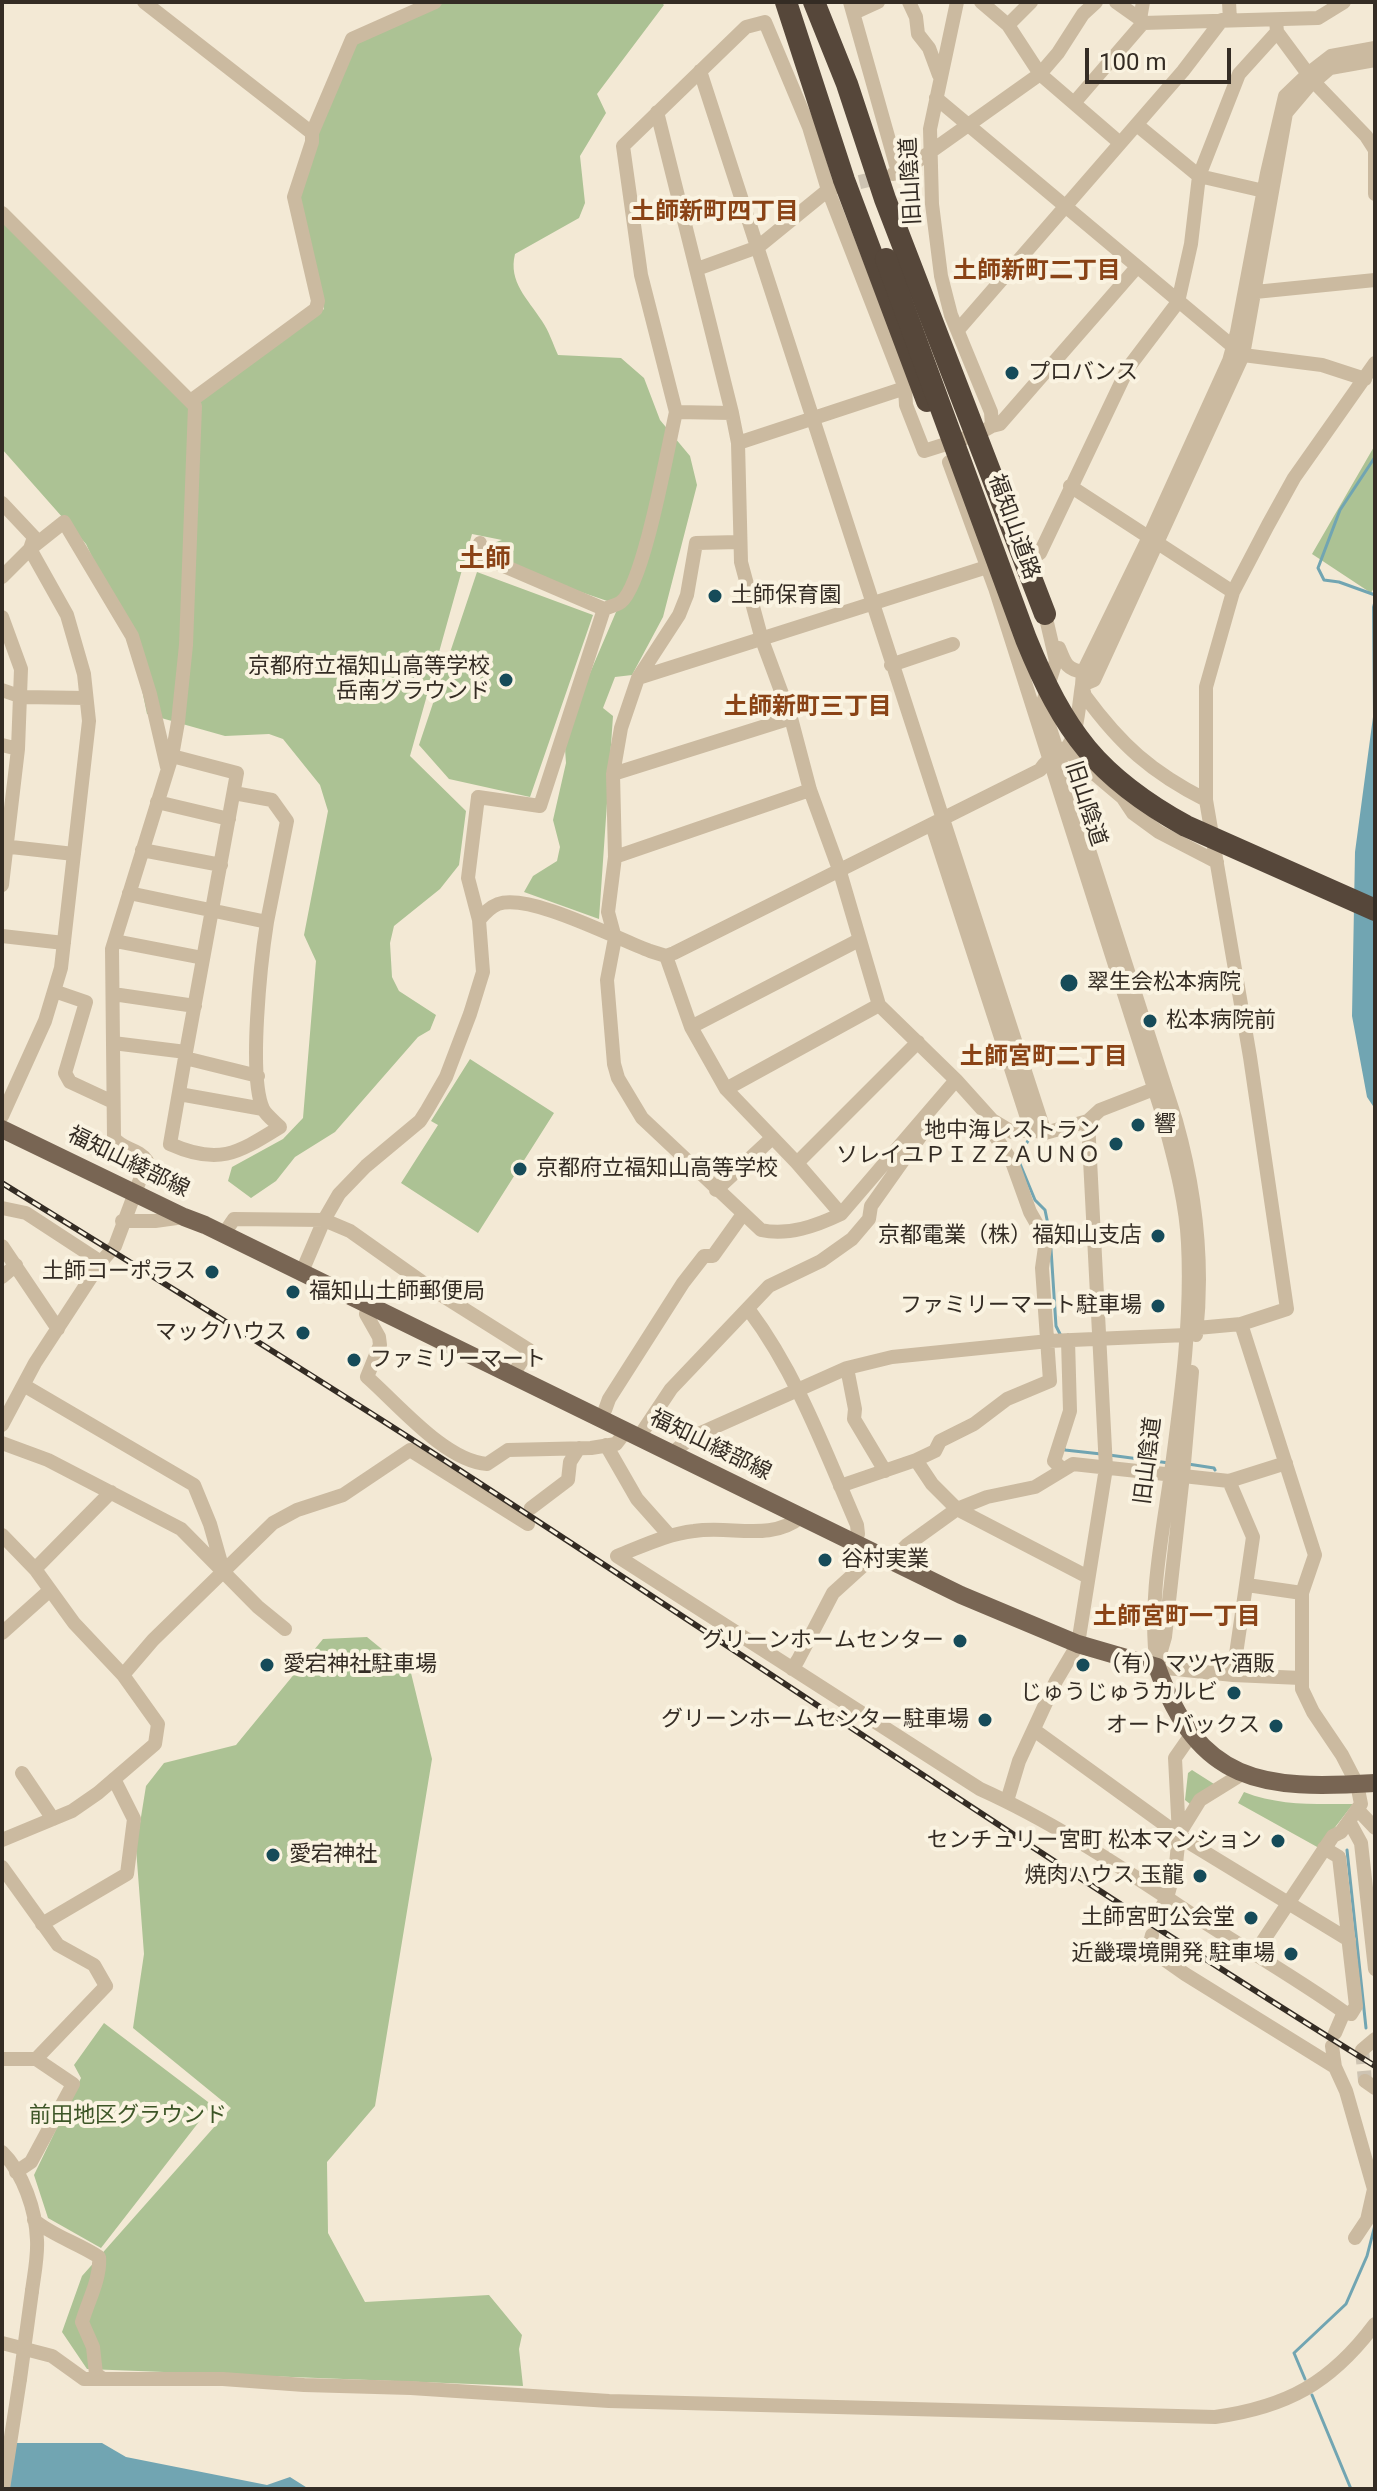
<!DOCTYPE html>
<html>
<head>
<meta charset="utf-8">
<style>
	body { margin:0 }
	#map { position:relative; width:1377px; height:2491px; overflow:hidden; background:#f3e9d5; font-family:Roboto,sans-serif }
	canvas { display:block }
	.frame { position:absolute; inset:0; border:4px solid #342c24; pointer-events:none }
	.scale { position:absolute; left:1085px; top:48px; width:146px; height:36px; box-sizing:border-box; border:4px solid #342c24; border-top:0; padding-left:10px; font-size:24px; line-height:28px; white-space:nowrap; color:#342c24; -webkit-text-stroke:6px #faf3e1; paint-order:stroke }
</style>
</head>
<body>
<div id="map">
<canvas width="1377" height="2491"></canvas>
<div class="frame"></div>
<div class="scale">100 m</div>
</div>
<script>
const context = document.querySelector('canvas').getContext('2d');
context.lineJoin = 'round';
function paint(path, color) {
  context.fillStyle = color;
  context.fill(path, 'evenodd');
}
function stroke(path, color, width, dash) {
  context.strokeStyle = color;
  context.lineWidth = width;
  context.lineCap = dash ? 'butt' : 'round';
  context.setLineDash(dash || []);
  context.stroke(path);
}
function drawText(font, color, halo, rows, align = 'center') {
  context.font = font + ' Roboto,"Noto Sans JP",sans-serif';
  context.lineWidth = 8;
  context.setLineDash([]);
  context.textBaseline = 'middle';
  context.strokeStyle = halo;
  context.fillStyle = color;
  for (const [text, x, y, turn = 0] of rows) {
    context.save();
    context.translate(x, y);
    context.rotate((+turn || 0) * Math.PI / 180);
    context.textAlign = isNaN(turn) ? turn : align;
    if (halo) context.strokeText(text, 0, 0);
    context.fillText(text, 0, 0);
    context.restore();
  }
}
const green = new Path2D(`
	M428,2H661L664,5L597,94L606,113L580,156L585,203L579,218L515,254C508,282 528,299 542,321C549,331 553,344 558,355L621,358L644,378L660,420L690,456L697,485L663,617L632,675L615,677L603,708L613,716L599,919L524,892L533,876L557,861L560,847L553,820L566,763L564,734L619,605L490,561L488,545L502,540L472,534L410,756L466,811L459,865L440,889L394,926L390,943L392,977L399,991L436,1015L430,1030L418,1037L335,1132L295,1157L276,1181L251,1198L228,1181L232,1167L283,1139L303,1118L316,961L304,935L328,811L320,785L283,739L269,734L225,736L147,714L132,641L86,544L2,449V221L191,406L324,309L296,193L350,44Z
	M1375,445V586L1371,593L1312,554Z
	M477,572L593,615L530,797L449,779L419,745Z
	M470,1059L554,1113L478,1233L401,1183L438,1125L431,1121Z
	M367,1637L411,1673L432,1759L375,2106L327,2162L328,2233L365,2302L489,2295L522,2335L519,2349L523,2386L87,2369L62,2332L82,2276L231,2108L133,2028L144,1954L136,1848L146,1786L164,1763L236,1745L323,1639Z
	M1192,1770L1214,1784L1190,1804L1185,1800L1188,1773Z
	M1244,1792C1279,1806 1316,1804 1353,1804L1319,1848L1238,1803Z
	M104,2023L212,2105L101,2248L48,2218L34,2175L81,2078L74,2065Z`);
const water = new Path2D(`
	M1375,596V1109L1367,1097L1352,1016L1355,852L1373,717L1372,607Z
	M2,2443H102L126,2457L267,2485L290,2477L309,2489H2Z`);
const stream = new Path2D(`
	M1375,457L1340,510L1318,568L1324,580L1339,582L1375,595
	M1030,1137L1018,1159L1035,1200L1045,1210L1050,1234
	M1051,1249L1056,1326L1061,1336
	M1063,1447L1065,1450L1101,1454
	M1109,1455L1169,1463
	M1188,1464L1214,1468L1215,1470
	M1347,1850L1366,2028
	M1305,2379L1294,2353L1346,2304L1367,2256L1375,2225
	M1312,2395L1351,2489`);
const minorTunnel = new Path2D(`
	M839,187L885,176
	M1362,2050L1365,2081`);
const minor = new Path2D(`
	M144,2L312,133
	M850,2L898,172
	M909,2L916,17L918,34L929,48L939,75
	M981,2L1008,25L1040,74L1120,143
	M1116,2L1140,19
	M1229,2L1230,20
	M854,13L878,2
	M1276,20L1277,32L1314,82L1366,136L1375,150V194
	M1143,23L1318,18L1344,2
	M1008,25L1031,2
	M1375,48L1331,56L1309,73L1285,96L1267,173L1237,332L1229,361L1149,537L1083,672L1082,685L1094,680L1243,355L1286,113L1308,87L1330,68L1375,60
	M700,71L1045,1133
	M936,98L1243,355L1322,365L1365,379
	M1074,103L1143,23L1140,19L1143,2
	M657,112L732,413L738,443L741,562L762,640L791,718L810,790L840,872L879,1005L956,1080L992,1120L1012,1132L1031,1130L1045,1133L1088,1121L1100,1110L1154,1089
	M1137,125L1199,176L1264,191
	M893,174L902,172L1040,74L1058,53L1083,14L1096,2
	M2,213L195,406L186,645L178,722L172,756L112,949L114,1138C122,1150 138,1148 147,1161L115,1246L101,1262L35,1363L2,1425
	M697,269L758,247L828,190L836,187
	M1255,292L1375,280
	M958,330L1183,71L1222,20
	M905,388L906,405L924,451L978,434L992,426L991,412L951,315L941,276L932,204L930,129L957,2
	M192,400L316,309L318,301L294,197L312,142V133L352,39L435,2
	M676,412L641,275L623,146L746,27L765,22L809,127L828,190L905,388L738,443
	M992,426L1000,424L1137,267
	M949,462L995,588L1162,1113C1173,1155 1186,1199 1188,1243C1192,1320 1181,1398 1171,1473C1162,1537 1148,1603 1157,1667
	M1070,486L1233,592
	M2,503L34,537L30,549L67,615L84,674L89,721L61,968L45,1021L2,1116
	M739,542L696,543L687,595L679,615L638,678L621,728L613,774L615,857L608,912L615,938L607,980L614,1064L618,1078L642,1118L761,1230C788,1236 816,1226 841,1214L956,1080
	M480,543L483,557L604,609
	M1027,562L1040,553L1128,368L1178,302L1191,244L1199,176L1239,74L1277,32
	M2,577L30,549L64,522L132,636L150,694L167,767
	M1045,614L1056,661L1044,699L1046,716L1176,1121C1196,1192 1204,1262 1196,1335
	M2,617L21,669L18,749L2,745
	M1059,648C1065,663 1066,669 1083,672
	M891,665L953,644
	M638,678L987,567
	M1082,685L1085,696C1121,745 1151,772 1206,800
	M2,690L22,697L86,698
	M1065,749L1123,798L1133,813L1159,832L1217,862
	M613,774L791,718
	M234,793L272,800L287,821L267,922
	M157,802L229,819
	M932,825L1031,1130
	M2,846L74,854
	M142,850L221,865
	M615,857L810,790
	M2,885L18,749
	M129,893L267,922C261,960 248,1076 263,1109C266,1115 275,1122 280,1127C238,1153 219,1166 170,1144L186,1052
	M479,920C485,913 490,907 498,904C530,893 615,938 650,951L666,956L674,953L1040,770C1048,758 1055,756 1065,749C1078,739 1079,701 1082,685
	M2,936L64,943
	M115,941L203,958
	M666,956L691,1027L726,1089L797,1163L841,1214
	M54,991L86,1002L65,1073L70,1082L113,1102
	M113,994L195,1006
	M691,1027L859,940
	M113,1043L186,1052L237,773L172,756
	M185,1058L258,1076
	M726,1089L879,1005
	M179,1094L263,1109
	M797,1163L918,1042
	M716,1190L772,1138
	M2,1208L26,1213L101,1262
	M122,1221H155L184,1217
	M223,1235L234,1219L324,1220L350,1231L432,1289L529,1350L512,1376
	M2,1246L58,1329
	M301,1274L324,1220L339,1194L366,1166L420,1121L427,1110L446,1077L470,1014L483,972L479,920L468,878L478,797L540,806L604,609C609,607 617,605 621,602C644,584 668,446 676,412L732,413
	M2,1277L16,1265
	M370,1306L366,1314L379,1337L380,1345L367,1377C398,1404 445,1461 487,1464L508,1450L591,1448L616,1444L626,1431
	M749,1310C797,1374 825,1451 857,1525L858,1534L853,1542
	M1241,1324L1315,1555L1302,1593V1689L1313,1712L1342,1755L1357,1784L1361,1804L1341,1832L1333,1836L1255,1953
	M847,1368L855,1409L854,1419L885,1471
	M25,1386L194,1485L210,1524L223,1570
	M605,1410L609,1399L683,1283L704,1256H713L743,1214
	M639,1437L671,1389L769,1286L821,1261L852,1239L869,1219L871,1206L929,1124
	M2,1443L48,1460L181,1529L258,1607L285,1629
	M606,1445L637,1499L669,1535
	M671,1454L692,1437L847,1368L892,1357L1049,1341L1186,1335L1197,1328L1241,1324L1287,1309L1250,1057L1206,800V687L1233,592L1268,525L1294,478L1375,363
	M916,1460L935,1451L940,1441L974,1424L1007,1399L1050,1381L1042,1268L1046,1240L1030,1212L1012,1162L988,1125L992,1120
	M1063,1470L1054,1461L1070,1411L1068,1340
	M1229,1481L1253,1537L1233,1675
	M840,1486L916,1460L932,1484L957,1509L1088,1577
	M531,1508L568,1480L570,1462L579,1448
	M801,1517C770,1542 731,1525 694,1531C667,1534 643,1546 617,1556L980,1789C1049,1820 1113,1862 1175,1903C1231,1941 1289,1973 1344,2012L1351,2014L1356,2006L1339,1857L1324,1848
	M2,1535L35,1569L74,1623L123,1675L158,1724L155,1744L98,1793L72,1811L2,1840
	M891,1561L907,1545L957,1509L987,1497L1035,1487L1073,1464L1229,1481L1286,1463
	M35,1569L111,1492
	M1247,1585L1302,1593
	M2,1633L49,1591
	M1158,1661L1165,1637L1183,1475L1192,1372
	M1157,1667L1233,1675L1301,1678
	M792,1669L798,1660L833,1593L876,1554
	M123,1675L153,1640L273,1523L297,1510L343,1495L410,1450L528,1524
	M1034,1730L1193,1845L1349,1940
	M22,1773L53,1819
	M1007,1801L1019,1761L1056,1681L1078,1644L1106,1468L1088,1121
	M1357,1809L1375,1828
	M1349,1821L1361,1843L1375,1969
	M1179,1834L1200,1800L1242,1774
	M2,1867L58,1945L94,1965L106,1986L36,2059L73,2084L31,2162L16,2172
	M1157,1915L1167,1898L1176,1864L1179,1835L1175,1758L1191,1735
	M42,1924L127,1874L134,1819L114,1779
	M1152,1935L1150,1943L1158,1955L1185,1974L1335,2067
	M1335,2033L1344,2012
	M1332,2046L1335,2067L1346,2091L1374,2189L1367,2220L1355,2238
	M1362,2050L1375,2039
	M2,2059H36
	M1365,2081L1375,2088
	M2,2152C23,2172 36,2211 37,2240C38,2257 34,2275 32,2291
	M34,2220C53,2236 78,2243 99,2257C101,2278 88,2301 82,2322L93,2347L96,2374L103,2379
	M2,2343L52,2356L84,2379H223L304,2385L411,2388L609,2401L1215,2417C1287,2407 1331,2383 1375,2324
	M3,2489L20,2379`);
const major = new Path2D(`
	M2,1129L184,1217L205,1225L961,1595L1078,1644L1157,1667C1199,1784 1262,1790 1375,1783`);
const highway = new Path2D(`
	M786,2L844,180L927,401
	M814,2L847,84L885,199L1045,614`);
const rail = new Path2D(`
	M2,1183C151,1275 300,1367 447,1462C757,1663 1061,1871 1375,2066`);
const minorBridge = new Path2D(`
	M20,2379L32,2291`);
const highwayBridge = new Path2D(`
	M886,259L1026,639C1064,732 1097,777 1186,826L1375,910`);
const markers = [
	[1012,373,8,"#164b59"],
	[715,596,8,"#164b59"],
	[506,680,8,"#164b59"],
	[1069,983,10,"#164b59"],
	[1150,1021,8,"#164b59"],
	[1138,1125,8,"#164b59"],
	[1116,1144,8,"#164b59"],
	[520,1169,8,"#164b59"],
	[1158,1236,8,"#164b59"],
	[212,1272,8,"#164b59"],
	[293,1292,8,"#164b59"],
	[1158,1306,8,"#164b59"],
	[303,1333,8,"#164b59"],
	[354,1360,8,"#164b59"],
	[825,1560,8,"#164b59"],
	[960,1641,8,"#164b59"],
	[267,1665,8,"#164b59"],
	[1083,1665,8,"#164b59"],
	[1234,1693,8,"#164b59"],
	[985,1720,8,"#164b59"],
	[1276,1726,8,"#164b59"],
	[1278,1841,8,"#164b59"],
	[273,1855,8,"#164b59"],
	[1200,1876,8,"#164b59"],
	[1251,1918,8,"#164b59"],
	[1291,1954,8,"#164b59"]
];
const streetNames = [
	["旧山陰道",912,181,-93],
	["福知山道路",1013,527,70],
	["旧山陰道",1085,804,72],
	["福知山綾部線",128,1163,26],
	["福知山綾部線",710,1446,26],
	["旧山陰道",1149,1461,-83]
];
const poiNames = [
	["プロバンス",1028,373,"left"],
	["土師保育園",731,596,"left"],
	["京都府立福知山高等学校",490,667],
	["岳南グラウンド",490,692],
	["翠生会松本病院",1087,983,"left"],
	["松本病院前",1166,1021,"left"],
	["響",1154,1125,"left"],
	["地中海レストラン",1100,1131],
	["ソレイユＰＩＺＺＡＵＮＯ",1100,1156],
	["京都府立福知山高等学校",536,1169,"left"],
	["京都電業（株）福知山支店",1142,1236],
	["土師コーポラス",196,1272],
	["福知山土師郵便局",309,1292,"left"],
	["ファミリーマート駐車場",1142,1306],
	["マックハウス",287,1333],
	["ファミリーマート",370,1360,"left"],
	["谷村実業",841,1560,"left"],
	["グリーンホームセンター",944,1641],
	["愛宕神社駐車場",283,1665,"left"],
	["（有）マツヤ酒販",1099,1665,"left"],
	["じゅうじゅうカルビ",1218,1693],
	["グリーンホームセンター駐車場",969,1720],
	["オートバックス",1260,1726],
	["センチュリー宮町 松本マンション",1262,1841],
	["愛宕神社",289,1855,"left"],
	["焼肉ハウス 玉龍",1184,1876],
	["土師宮町公会堂",1235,1918],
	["近畿環境開発 駐車場",1275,1954]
];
const parkNames = [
	["前田地区グラウンド",128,2116]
];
const neighbourhoodNames = [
	["土師新町四丁目",715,213],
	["土師新町二丁目",1037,272],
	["土師新町三丁目",808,708],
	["土師宮町二丁目",1044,1058],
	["土師宮町一丁目",1177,1618]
];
const quarterNames = [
	["土師",485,560]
];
paint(green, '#acc294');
paint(water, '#71a5b2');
stroke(stream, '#71a5b2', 3);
stroke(minorTunnel, '#cdc3b2', 14, [14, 7]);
stroke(minor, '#cbbaa0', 14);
stroke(major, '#786553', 18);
stroke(highway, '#56473a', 22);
stroke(rail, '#342c24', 6);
stroke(rail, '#faf3e1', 3, [9]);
stroke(minorBridge, '#cbbaa0', 14);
stroke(highwayBridge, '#56473a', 22);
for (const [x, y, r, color] of markers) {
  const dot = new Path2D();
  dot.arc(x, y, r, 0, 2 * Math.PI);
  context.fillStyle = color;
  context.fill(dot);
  stroke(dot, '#faf3e1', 3);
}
drawText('22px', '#342c24', '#faf3e1', streetNames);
drawText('22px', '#342c24', '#faf3e1', poiNames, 'right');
drawText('22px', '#3c5526', '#faf3e1', parkNames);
drawText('bold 24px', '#8a4316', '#faf3e1', neighbourhoodNames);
drawText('bold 26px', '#8a4316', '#faf3e1', quarterNames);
</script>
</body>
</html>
